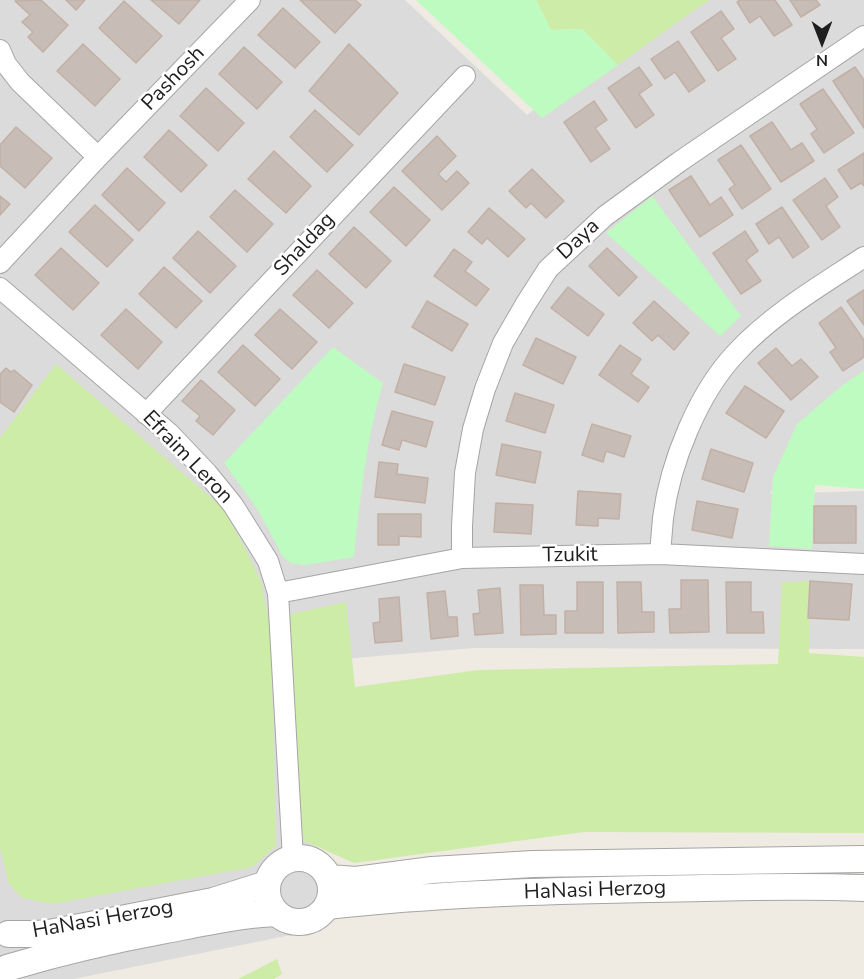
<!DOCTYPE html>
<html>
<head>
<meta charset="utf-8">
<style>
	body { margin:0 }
	#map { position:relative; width:864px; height:979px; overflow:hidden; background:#efebe3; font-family:"Nunito Sans",sans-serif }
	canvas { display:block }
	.north { position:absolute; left:792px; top:12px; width:60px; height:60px; -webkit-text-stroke:4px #fff; paint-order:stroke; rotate:180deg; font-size:16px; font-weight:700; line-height:24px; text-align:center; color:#1e1e1e }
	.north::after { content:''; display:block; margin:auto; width:21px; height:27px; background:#1e1e1e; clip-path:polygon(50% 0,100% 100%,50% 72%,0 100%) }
</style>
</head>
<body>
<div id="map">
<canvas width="864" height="979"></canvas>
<div class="north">N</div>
</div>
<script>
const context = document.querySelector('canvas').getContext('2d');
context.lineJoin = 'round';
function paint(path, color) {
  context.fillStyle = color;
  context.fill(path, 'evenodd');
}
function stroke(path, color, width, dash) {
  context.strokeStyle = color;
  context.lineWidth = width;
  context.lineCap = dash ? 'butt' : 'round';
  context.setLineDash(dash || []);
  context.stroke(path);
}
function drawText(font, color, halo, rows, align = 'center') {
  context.font = font + ' "Nunito Sans",sans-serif';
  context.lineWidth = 5;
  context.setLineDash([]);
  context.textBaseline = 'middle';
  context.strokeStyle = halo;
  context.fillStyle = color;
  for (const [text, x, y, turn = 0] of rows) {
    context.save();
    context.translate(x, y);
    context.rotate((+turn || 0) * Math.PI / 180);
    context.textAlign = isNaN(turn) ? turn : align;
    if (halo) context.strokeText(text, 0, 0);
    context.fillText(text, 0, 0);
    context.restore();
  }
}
const residential = new Path2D(`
	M0,0H405L527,115L613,48L684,0H864V379L804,427L770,494L864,491V649L474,648L295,663L325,928L74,979H0Z`);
const grass = new Path2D(`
	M536,0H710L693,11L618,65L582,29L551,30Z
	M56,364L223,508L246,550L261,582L271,631L276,846L252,867L52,904L22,898L9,884L0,848V438Z
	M810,581L809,653L864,657V833L584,832L354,863L302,840L290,614L346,602L355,687L478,670L778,664L782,582Z
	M277,959L282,974L274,979H238Z`);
const park = new Path2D(`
	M416,0H536L551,30L582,29L618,65L542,118Z
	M652,196L741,316L720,336L606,233Z
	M333,347L383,383C366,440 360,499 354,557L305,565L291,563L283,557L258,510L224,463Z
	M864,371V489L815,485L812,549L769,546L773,477L797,424L844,384Z`);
const building = new Path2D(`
	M41,0L68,25L43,52L28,37L33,32L22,22L30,15L15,1Z
	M66,0H85L76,10Z
	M151,0H200L179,24Z
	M300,0H355L361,5L335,33Z
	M740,0H775L792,25L774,36L760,16L750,23L737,2Z
	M790,0H816L820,5L801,17Z
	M124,1L162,36L136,63L99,28Z
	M283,8L320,42L295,68L258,35Z
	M721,11L734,29L721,38L736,59L718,71L691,32Z
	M678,41L705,81L689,92L675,72L665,79L651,59Z
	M83,44L120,79L95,106L57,71Z
	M349,44L398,93L359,135L309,91Z
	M244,47L282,82L257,109L219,74Z
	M639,67L652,85L639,94L654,115L636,128L608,88Z
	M855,67L864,80V128L833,81Z
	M206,88L244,123L218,151L180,116Z
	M823,89L854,133L824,153L811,134L817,129L800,104Z
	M594,101L607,120L595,128L610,149L591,162L564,122Z
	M315,110L353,145L327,172L290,137Z
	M772,122L791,150L802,143L814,161L781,182L750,136Z
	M16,127L52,158L25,188L0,166V145Z
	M169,130L207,165L181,192L144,157Z
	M437,136L456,156L438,174L446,182L457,171L469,183L442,210L402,171Z
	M741,145L771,189L742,209L729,189L735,185L718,160Z
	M274,151L311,186L286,213L248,179Z
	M864,153V186L861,183L851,189L838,170Z
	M127,168L165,203L139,231L102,195Z
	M532,169L564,201L546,218L531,203L526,208L509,191Z
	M691,176L710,205L721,197L733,215L700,237L669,190Z
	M825,178L838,197L826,206L840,227L822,240L793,200Z
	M394,187L430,220L406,246L370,212Z
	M235,190L273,224L247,252L210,217Z
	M0,196L10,204L0,215Z
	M95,205L133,240L107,267L69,232Z
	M782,207L809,247L793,258L779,237L769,244L756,224Z
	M489,208L525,239L508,257L487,238L482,244L468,232Z
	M354,227L391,261L366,288L329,254Z
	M198,231L236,266L210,293L173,258Z
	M745,231L758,251L746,260L761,281L741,294L713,253Z
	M61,248L99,283L73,310L35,275Z
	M607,248L637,277L619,296L589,266Z
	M454,249L472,262L465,271L489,289L476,306L434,276Z
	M164,267L202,301L176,328L139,294Z
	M317,270L353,303L329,328L293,295Z
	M568,287L604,314L588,336L551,308Z
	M864,290V325L847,301Z
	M427,301L468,324L452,351L412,327Z
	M654,301L689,333L674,350L658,335L652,341L633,323Z
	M841,307L864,340V357L843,371L830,352L836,348L819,323Z
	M126,309L162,342L138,369L101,335Z
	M280,309L317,342L292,369L255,335Z
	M536,338L576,357L563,384L523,365Z
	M243,345L280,379L255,406L218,372Z
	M620,345L641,359L631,374L649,387L638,402L599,375Z
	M776,348L792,366L801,359L818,377L791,400L758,363Z
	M404,364L445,377L435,405L395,392Z
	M6,368L11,372L14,370L32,385L14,412L0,402V374Z
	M201,380L235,410L213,435L196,421L200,416L182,401Z
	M745,386L784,411L766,438L726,413Z
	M515,393L554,405L545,433L506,421Z
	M392,411L433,422L426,447L402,440L399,450L382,445Z
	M592,424L631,436L624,457L606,451L603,462L582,455Z
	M502,444L541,452L535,483L496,475Z
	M711,449L753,463L744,492L702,479Z
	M379,462L398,464L397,474L428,478L425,503L375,497Z
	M578,491L621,494L619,519L598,518V526L576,525Z
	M697,501L738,509L732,538L692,530Z
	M496,503L533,505L531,534L494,532Z
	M814,506H856V543H814Z
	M378,514H421V537L399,536V545H378Z
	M681,580H708L709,632L670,633L669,609H681Z
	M810,581L852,584L849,620L808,618Z
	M577,582H603V633H565V611H577Z
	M617,582H641L642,612H654V632L618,633Z
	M726,582H751V612H763L764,633H727Z
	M520,585H543L544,615H556V634L521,635Z
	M500,588L503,633L475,635L473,614L480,613L478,590Z
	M445,591L448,617H457L458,636L431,639L427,593Z
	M399,597L402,641L375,643L373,623L380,622L379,599Z`);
const minor = new Path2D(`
	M0,50L6,64L20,82L98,157L250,0
	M0,263L98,157
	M0,288L169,433L207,473L233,505L255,540L268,561L278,593L293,859
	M146,414L465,76
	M660,554C661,542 662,530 663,518C670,463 698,393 736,353C772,314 820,286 864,257
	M462,558V526L465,473L473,429L485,389L503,343L525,305L548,269L605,216L679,162L864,36
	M278,593L462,558L660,554L864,564`);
const tertiary = new Path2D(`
	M267 890a32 32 0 1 1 64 0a32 32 0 1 1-64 0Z
	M329,878L356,880L432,870L533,864L864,859
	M327,906C434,894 542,891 650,889C721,888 793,885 864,888
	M8,934H36L49,933L213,901L267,884
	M7,968C60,952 112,940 166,930C202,923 238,915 276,913`);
const streetNames = [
	["Pashosh",174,79,-46],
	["Daya",579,240,-43],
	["Shaldag",305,245,-47],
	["Efraim Leron",187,458,46],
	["Tzukit",570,556,-1],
	["HaNasi Herzog",595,891,-2],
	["HaNasi Herzog",103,920,-10]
];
paint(residential, '#dcdbdb');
paint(grass, '#cceca7');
paint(park, '#befbc0');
paint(building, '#c7bdb6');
stroke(building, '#c2b0a5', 1.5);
stroke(minor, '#a5a5a5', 22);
stroke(tertiary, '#a5a5a5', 28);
stroke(minor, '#fff', 20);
stroke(tertiary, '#fff', 26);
drawText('21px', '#1e1e1e', '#fff', streetNames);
</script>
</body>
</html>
